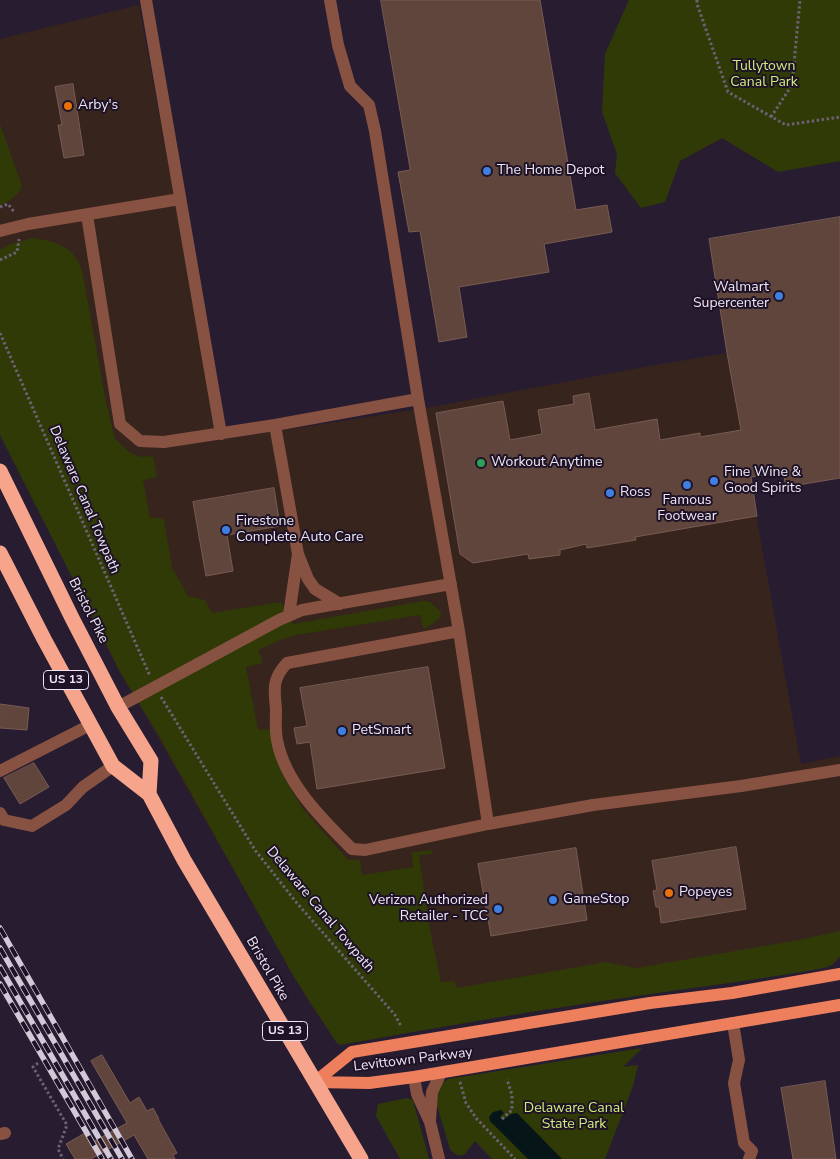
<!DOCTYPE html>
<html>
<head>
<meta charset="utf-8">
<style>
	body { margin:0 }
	canvas { display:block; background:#281c30 }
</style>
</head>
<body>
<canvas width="840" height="1159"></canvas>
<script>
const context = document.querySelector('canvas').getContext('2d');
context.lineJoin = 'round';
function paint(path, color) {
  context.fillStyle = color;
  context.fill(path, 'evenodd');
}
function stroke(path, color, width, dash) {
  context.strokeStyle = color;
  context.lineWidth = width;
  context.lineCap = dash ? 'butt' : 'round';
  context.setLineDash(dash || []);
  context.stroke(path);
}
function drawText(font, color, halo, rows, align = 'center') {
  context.font = font + ' "Nunito Sans",sans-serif';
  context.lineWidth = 4;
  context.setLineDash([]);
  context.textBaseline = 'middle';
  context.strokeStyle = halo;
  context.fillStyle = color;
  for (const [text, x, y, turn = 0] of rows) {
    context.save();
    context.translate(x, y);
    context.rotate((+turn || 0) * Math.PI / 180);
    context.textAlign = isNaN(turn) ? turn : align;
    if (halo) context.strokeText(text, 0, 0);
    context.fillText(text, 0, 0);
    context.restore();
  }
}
const commercial = new Path2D(`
	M139,5L219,440L426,408L650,366L727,353L801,764L840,756V942L340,1045L310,1004L131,690L0,416V39Z`);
const green = new Path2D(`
	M629,0H840V161L778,172L722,138L680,161L665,202L641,208L615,173L617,154L602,112L605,54Z
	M0,124L22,186C19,196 9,200 0,206Z
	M33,238C57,242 72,245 82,270L106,402L115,439L129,452L140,457L153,456L157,477L143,480L150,518H161L164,520L172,568L188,596L205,600L212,613L281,602L293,624L423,601L430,602L441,612L440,618L425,629L423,627L420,615L296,635L280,640L258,650L263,663L246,667L258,730L271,729L283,775L302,808L348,860H360L362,875L413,867L412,852L433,850L432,854L419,855L430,930L441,982L453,981L455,982L457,988L606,962L636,968L799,940L840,931V957L832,965L824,968C764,979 704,986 644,995C542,1009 441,1027 340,1045L336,1042L294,977L158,734L121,674L0,435V250L8,245Z
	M642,1048L623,1067L638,1065L633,1086L605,1159H492L475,1141L464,1155C457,1156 454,1154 450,1149L435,1099L439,1086L448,1079Z
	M407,1098L413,1100L429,1159H400L376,1116L378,1104Z`);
const water = new Path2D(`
	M501,1110L504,1113L500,1117L503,1120L511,1114L517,1113L562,1159H528L490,1121L489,1117L493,1112Z`);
const building = new Path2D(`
	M381,0H540L576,210L607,205L612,232L544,244L549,272L459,287L467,337L439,342L420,231L409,232L398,172L410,170Z
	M73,84L84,155L64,158L58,125H62L55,87Z
	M840,217V478L786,487L783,472L751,477L757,516L635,537L636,540L587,548L586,544L560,550V555L529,559L528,554L473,563L460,554L436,413L503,401L510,440L542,434L538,410L574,404L573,396L589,393L595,430L657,419L660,440L700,433V437L741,430L727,353L709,239Z
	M274,488L280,526L227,535L233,571L206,576L193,502Z
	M428,667L445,768L317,789L310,742L297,744L294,728L307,726L300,688Z
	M0,704L29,708L27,730L0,728Z
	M34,763L49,787L20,804L4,778Z
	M736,847L746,909L661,923L659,907H656L653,891L657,890L652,861Z
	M576,848L587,920L491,936L478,864Z
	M102,1055L130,1103L139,1097L147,1111L153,1108L159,1119H158L177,1153L173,1155L175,1159H148L134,1135L91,1159H75L66,1144L85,1133L91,1143L127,1123L91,1061Z
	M825,1081L836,1159H793L781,1088Z`);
const path = new Path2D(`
	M697,0V4L728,92L786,125L840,117
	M771,117L792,85L800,0
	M0,207L8,204L15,213
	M0,260L17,252L19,239
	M0,333L150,676
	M161,697L255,850L296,902L395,1015L401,1026
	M38,1063L33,1067L67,1125L58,1149L63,1159
	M460,1082L466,1103L476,1118L515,1159
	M502,1119L512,1110V1095L507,1079`);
const minor = new Path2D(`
	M146,0L221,434
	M87,215L120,424L140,441L164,442L275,425L418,399L375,131L369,105L350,86L338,45L330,0
	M0,231L28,224L180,199
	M418,399L459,631L488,824
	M275,425L298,554L308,579L315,589L340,604
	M289,615L298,554
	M459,631L287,663C272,679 274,689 276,709C276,719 275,730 277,740C285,783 322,819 352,849L365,850L488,824L593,805L741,786L840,770
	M118,707L279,620L302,610L451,584
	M0,771L90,725
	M0,813L4,820L32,826L66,805L83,787L113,766
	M733,1023L739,1060L734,1083L744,1143L752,1151L749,1159
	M414,1077L417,1094L430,1122L439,1159
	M430,1120L432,1092L441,1073
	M0,1134L5,1133`);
const major = new Path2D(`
	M315,1082L352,1052L650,1003L732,993L840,974
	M315,1082L369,1083L414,1077L840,1005`);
const highway = new Path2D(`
	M0,471L72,618L118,707L151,761L149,794
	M0,553L44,639L113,766L149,794L184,860L361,1159`);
const rail = new Path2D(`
	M0,928L132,1159
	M0,948L122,1159
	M0,967L111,1159
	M0,984L102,1159`);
const markers = [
	[68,106,5,"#e8710a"],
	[487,171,5,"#3f7fe0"],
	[779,296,5,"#3f7fe0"],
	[481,463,5,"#2e9e5b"],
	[714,481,5,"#3f7fe0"],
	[687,485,5,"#3f7fe0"],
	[610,493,5,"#3f7fe0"],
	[226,530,5,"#3f7fe0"],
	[342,731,5,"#3f7fe0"],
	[669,893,5,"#e8710a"],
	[553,900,5,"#3f7fe0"],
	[498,909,5,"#3f7fe0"]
];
const shields = [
	[66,680,45],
	[285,1031,45]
];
const shieldNames = [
	["US 13",66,680],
	["US 13",285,1031]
];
const parkNames = [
	["Tullytown",764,67],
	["Canal Park",764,83],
	["Delaware Canal",574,1109],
	["State Park",574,1125]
];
const poiNames = [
	["Arby's",78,106],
	["The Home Depot",497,171],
	["Walmart",769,288,"right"],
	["Supercenter",769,304,"right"],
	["Workout Anytime",491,463],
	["Fine Wine &",724,473],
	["Good Spirits",724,489],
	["Ross",620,493],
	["Famous",687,501,"center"],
	["Footwear",687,517,"center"],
	["Firestone",236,522],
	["Complete Auto Care",236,538],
	["PetSmart",352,731],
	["Popeyes",679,893],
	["GameStop",563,900],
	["Verizon Authorized",488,901,"right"],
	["Retailer - TCC",488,917,"right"]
];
const streetNames = [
	["Delaware Canal Towpath",84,500,67],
	["Bristol Pike",88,611,63],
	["Delaware Canal Towpath",320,910,50],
	["Bristol Pike",267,969,60],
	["Levittown Parkway",413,1060,-7]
];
paint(commercial, '#36241d');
paint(green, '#303a06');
paint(water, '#061618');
paint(building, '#60453d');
stroke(building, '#785b52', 1);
stroke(path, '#6b6173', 3, [2.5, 2.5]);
stroke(minor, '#885242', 12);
stroke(major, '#ee7f5d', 12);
stroke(highway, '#f6a58c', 15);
stroke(rail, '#d1c9d8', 5.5);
stroke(rail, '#1e1326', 4, [11]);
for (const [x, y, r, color] of markers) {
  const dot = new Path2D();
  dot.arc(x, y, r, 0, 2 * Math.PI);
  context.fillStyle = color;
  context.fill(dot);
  stroke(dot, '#1e1326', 2);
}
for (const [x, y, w] of shields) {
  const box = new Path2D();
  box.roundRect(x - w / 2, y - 9.5, w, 19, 4);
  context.fillStyle = '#1e1326';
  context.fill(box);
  stroke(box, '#eee6f4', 1);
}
drawText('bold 12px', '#eee6f4', null, shieldNames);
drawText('14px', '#d0eb7c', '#1e1326', parkNames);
drawText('14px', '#eee6f4', '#1e1326', poiNames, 'left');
drawText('14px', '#eee6f4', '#1e1326', streetNames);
</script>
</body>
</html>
